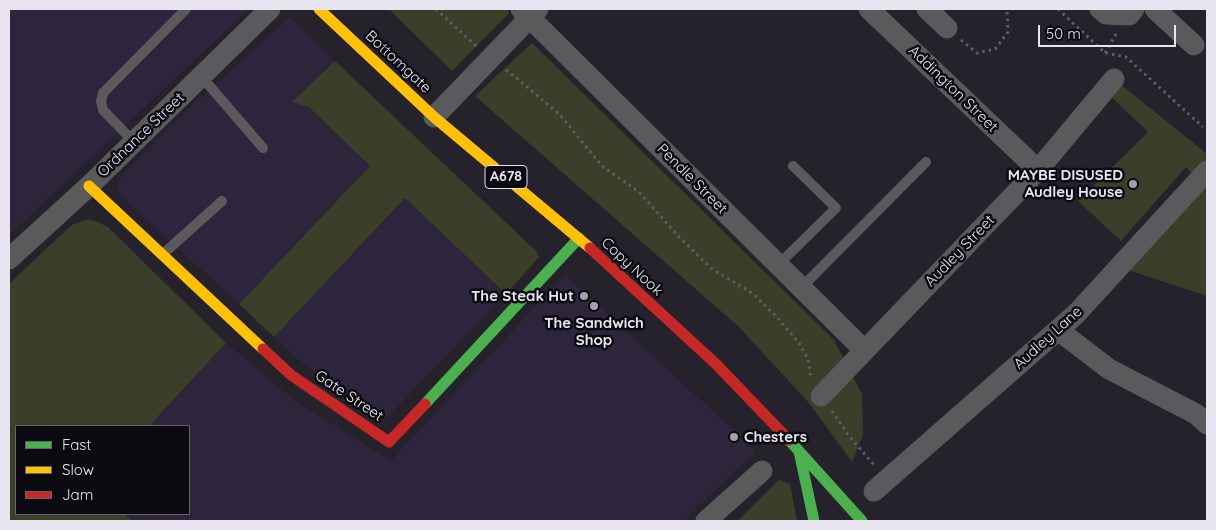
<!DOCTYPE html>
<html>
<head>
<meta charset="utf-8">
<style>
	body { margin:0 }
	#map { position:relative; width:1216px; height:530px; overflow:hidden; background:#25222b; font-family:Quicksand,sans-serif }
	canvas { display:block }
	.frame { position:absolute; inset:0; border:10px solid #e8e5f1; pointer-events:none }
	.legend { position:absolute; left:15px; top:425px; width:175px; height:90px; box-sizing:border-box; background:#0c0a11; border:1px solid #64626b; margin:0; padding:6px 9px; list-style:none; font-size:15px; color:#e8e5f1 }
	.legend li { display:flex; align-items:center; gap:10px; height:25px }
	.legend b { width:25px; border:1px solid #64626b }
	.scale { position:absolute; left:1038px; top:25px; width:138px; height:22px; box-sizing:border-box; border:2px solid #e8e5f1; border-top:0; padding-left:6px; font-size:15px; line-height:18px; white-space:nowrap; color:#e8e5f1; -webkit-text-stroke:4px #0c0a11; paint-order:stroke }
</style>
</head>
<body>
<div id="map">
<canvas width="1216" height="530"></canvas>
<div class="frame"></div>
<ul class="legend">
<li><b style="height:6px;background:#4caf50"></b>Fast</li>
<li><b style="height:6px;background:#ffc107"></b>Slow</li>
<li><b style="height:6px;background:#c62828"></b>Jam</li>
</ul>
<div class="scale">50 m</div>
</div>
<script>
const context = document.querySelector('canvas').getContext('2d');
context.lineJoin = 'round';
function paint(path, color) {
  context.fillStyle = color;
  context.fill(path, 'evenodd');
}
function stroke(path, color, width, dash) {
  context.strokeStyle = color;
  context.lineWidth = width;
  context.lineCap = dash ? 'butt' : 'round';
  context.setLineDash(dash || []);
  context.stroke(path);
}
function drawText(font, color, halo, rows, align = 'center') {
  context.font = font + ' Quicksand,sans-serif';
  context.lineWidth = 5;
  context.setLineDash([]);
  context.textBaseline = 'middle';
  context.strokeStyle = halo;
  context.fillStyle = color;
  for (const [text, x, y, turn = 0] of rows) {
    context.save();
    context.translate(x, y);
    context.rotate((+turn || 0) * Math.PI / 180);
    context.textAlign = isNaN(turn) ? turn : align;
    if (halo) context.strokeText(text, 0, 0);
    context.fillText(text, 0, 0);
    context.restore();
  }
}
const built = new Path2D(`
	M9,9H249L9,235Z
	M290,17L335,61L293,102L309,106L371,165L239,304L123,198L118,190V183L122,175L181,115Z
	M405,198L506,294L386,419L306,366L274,337Z
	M565,275L756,451L684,521H132L124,514H189V426H149L226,343L294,400L391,461Z`);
const green = new Path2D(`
	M389,9H506L510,12L452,71Z
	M532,43L834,340L862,394L863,435L852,462L809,403L739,327L475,96Z
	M335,61L536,251L539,257L506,294L405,198L274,337L239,304L370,166L309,107L292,102Z
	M1114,79L1207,154V296L1119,267L1199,180L1186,167L1121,241L1078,201L1148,132L1104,90Z
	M85,220H93L108,227L226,343L149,426H16V514H124L132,521H9V284L64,232L72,225Z
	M779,480L790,484L797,521H737Z`);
const path = new Path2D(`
	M436,9L476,46
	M1058,9L1105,53L1126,57L1203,127
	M961,40L977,53L995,49L1008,32L1007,9
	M1105,53L1116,34
	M506,70L519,80L560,115L602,166L639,192L679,237L712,269L752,293L776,316L799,343L808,359L811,379
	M832,411L849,436L874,465`);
const lane = new Path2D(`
	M201,76L263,148
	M134,142L103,110L101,101L103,93L186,9
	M163,254L222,201
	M778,265L836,208L793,166
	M801,288L926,162`);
const street = new Path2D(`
	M521,9L864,350
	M869,9L1038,170
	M927,9L947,28
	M1100,9L1106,14L1129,15L1134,9
	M1155,9L1194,45
	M434,117L538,9
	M9,259L89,186L270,9
	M1058,330L1109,369L1196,414L1207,424
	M821,396L1038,170L1114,79
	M874,491L1076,314L1207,171
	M706,521L762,471`);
const fast = new Path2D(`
	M425,404L579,238
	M789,440L862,521
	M799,451L814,521`);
const slow = new Path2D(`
	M319,9L434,117L590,248
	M89,186L263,349`);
const jam = new Path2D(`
	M590,248L716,364L789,440
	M263,349L291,375L389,442L425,404`);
const markers = [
	[1133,184,5,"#a4a1ac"],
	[584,296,5,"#a4a1ac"],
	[594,306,5,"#a4a1ac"],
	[734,437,5,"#a4a1ac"]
];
const shields = [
	[506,177,42]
];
const shieldNames = [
	["A678",506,177]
];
const streetNames = [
	["Bottomgate",398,62,43],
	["Addington Street",953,89,44],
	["Ordnance Street",141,135,-44],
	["Pendle Street",692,179,45],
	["Audley Street",960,251,-46],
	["Copy Nook",632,267,43],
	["Audley Lane",1048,338,-42],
	["Gate Street",349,396,34]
];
const poiNames = [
	["MAYBE DISUSED",1123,175],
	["Audley House",1123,192],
	["The Steak Hut",574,296],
	["The Sandwich",594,323,"center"],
	["Shop",594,340,"center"],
	["Chesters",744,437,"left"]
];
paint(built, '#2c253b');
paint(green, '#3b3e29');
stroke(path, '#615e62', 3, [2.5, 4]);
stroke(lane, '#5c595c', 10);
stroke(street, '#5c595c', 21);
stroke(fast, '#4caf50', 11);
stroke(slow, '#ffc107', 11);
stroke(jam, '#c62828', 11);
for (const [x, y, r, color] of markers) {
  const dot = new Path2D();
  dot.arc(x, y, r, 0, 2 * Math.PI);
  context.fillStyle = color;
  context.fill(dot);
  stroke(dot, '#0c0a11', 2);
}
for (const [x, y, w] of shields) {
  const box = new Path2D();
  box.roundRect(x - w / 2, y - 11.5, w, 23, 4);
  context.fillStyle = '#0c0a11';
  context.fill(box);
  stroke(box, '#e8e5f1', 1);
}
drawText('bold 14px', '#e8e5f1', null, shieldNames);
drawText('15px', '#e8e5f1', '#0c0a11', streetNames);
drawText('bold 15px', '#e8e5f1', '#0c0a11', poiNames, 'right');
</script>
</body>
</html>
